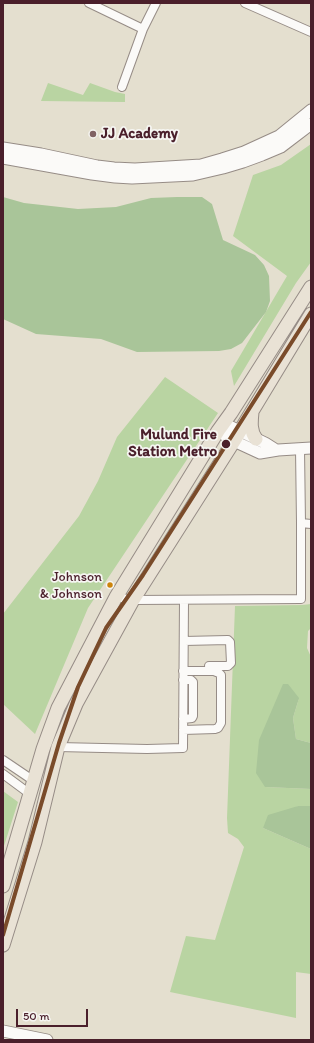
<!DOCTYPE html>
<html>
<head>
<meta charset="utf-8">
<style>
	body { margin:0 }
	#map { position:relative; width:314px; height:1043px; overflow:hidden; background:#e4dfcf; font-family:Itim,sans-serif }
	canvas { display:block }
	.frame { position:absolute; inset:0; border:4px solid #4a1f2b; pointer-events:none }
	.scale { position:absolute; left:16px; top:1009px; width:72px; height:18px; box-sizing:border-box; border:2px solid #4a1f2b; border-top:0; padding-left:5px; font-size:12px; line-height:14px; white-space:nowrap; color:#4a1f2b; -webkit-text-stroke:3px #f6f6f2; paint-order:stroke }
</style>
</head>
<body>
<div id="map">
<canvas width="314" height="1043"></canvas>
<div class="frame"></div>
<div class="scale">50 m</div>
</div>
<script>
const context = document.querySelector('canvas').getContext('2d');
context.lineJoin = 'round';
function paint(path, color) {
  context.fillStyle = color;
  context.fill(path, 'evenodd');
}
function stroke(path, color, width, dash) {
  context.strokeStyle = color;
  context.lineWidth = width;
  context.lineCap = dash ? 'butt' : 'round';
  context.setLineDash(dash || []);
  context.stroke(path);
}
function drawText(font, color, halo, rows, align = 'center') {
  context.font = font + ' Itim,sans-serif';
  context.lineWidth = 3.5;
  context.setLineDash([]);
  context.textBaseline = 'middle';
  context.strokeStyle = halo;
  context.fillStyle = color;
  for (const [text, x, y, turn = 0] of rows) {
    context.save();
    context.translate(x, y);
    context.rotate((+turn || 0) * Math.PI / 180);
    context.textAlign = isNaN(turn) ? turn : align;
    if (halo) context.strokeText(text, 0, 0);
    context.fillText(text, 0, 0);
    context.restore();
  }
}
const green = new Path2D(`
	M48,83L83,95L90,83L115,92L125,94V102L41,101Z
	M311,144V262L296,283L234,386L231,371L287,276L233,236L253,175L281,165Z
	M165,377L218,413L88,608L35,734L3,704V614L79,516L98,481L117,437Z
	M311,604V628L308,631L307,648L311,657V743L296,739L293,718L299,698L265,787L311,789V806H298L263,828L311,849V974L296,972V1018L170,992L186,936L215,940L244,847L238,839L228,833L227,818L235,606L302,605Z
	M3,791L18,802L3,849Z`);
const forest = new Path2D(`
	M3,197L24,203L78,209L116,207L151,198L177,197H202L212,204L223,240L255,255L264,265L269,276L270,301L266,312L242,343L231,349L219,351L137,352L101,339L36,334L3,319Z
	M283,684H288L299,698L293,718L296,739L311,743V789L265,787L256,773L259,740Z
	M298,806H311V849L263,828L268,815Z`);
const minor = new Path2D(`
	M89,3L143,29
	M245,3L311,32
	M122,87L143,29L156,3
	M301,523L311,524
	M116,597L133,600L301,599V523L300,449
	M184,641L228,640L230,642L231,663L228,666H209
	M183,719L192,718L193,716V682L191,680H183
	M183,730L215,729L218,728L221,723V675L219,673L214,671H183
	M58,747L147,749L183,748L184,600
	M3,760L34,781
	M3,774L30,794`);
const tertiary = new Path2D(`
	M3,148L41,154L97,166L114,168L135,169L201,165L222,159L244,152L279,136L311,110
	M3,158L92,174L115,177L132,178L193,175L223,168L243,162L262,155L281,147L311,124
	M223,423L265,443L276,450
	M218,431L234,441L260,453L278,450L311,448
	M3,1031L47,1040`);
const primary = new Path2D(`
	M252,412C251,422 250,431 256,439
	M3,886L43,749L58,708L116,597L218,431L231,413L311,287
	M3,945L35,842L58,747L76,704L133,600L234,441L311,314`);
const metro1 = new Path2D(`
	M3,935L59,743L78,687L106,628L143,575L311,312`);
const markers = [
	[93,134,4,"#806264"],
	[226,444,5,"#4a1f2b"],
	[110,585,3.5,"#cc840b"]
];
const busNames = [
	["Johnson",102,577],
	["& Johnson",102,594]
];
const poiNames = [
	["JJ Academy",101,134]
];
const stopNames = [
	["Mulund Fire",217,435],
	["Station Metro",217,452]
];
paint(green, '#b9d4a2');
paint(forest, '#a9c599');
stroke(minor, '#968c86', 10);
stroke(tertiary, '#968c86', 13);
stroke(primary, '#968c86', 15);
stroke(minor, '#fbfaf8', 8);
stroke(tertiary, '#fbfaf8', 11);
stroke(primary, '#e9e2d5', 13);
stroke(metro1, '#7a4b2a', 4);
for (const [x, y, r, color] of markers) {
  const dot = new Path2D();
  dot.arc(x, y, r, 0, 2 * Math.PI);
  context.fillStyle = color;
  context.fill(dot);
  stroke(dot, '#f6f6f2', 1.5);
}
drawText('14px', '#4a1f2b', '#f6f6f2', busNames, 'right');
drawText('bold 15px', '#4a1f2b', '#f6f6f2', poiNames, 'left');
drawText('bold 15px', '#4a1f2b', '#f6f6f2', stopNames, 'right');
</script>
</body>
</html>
